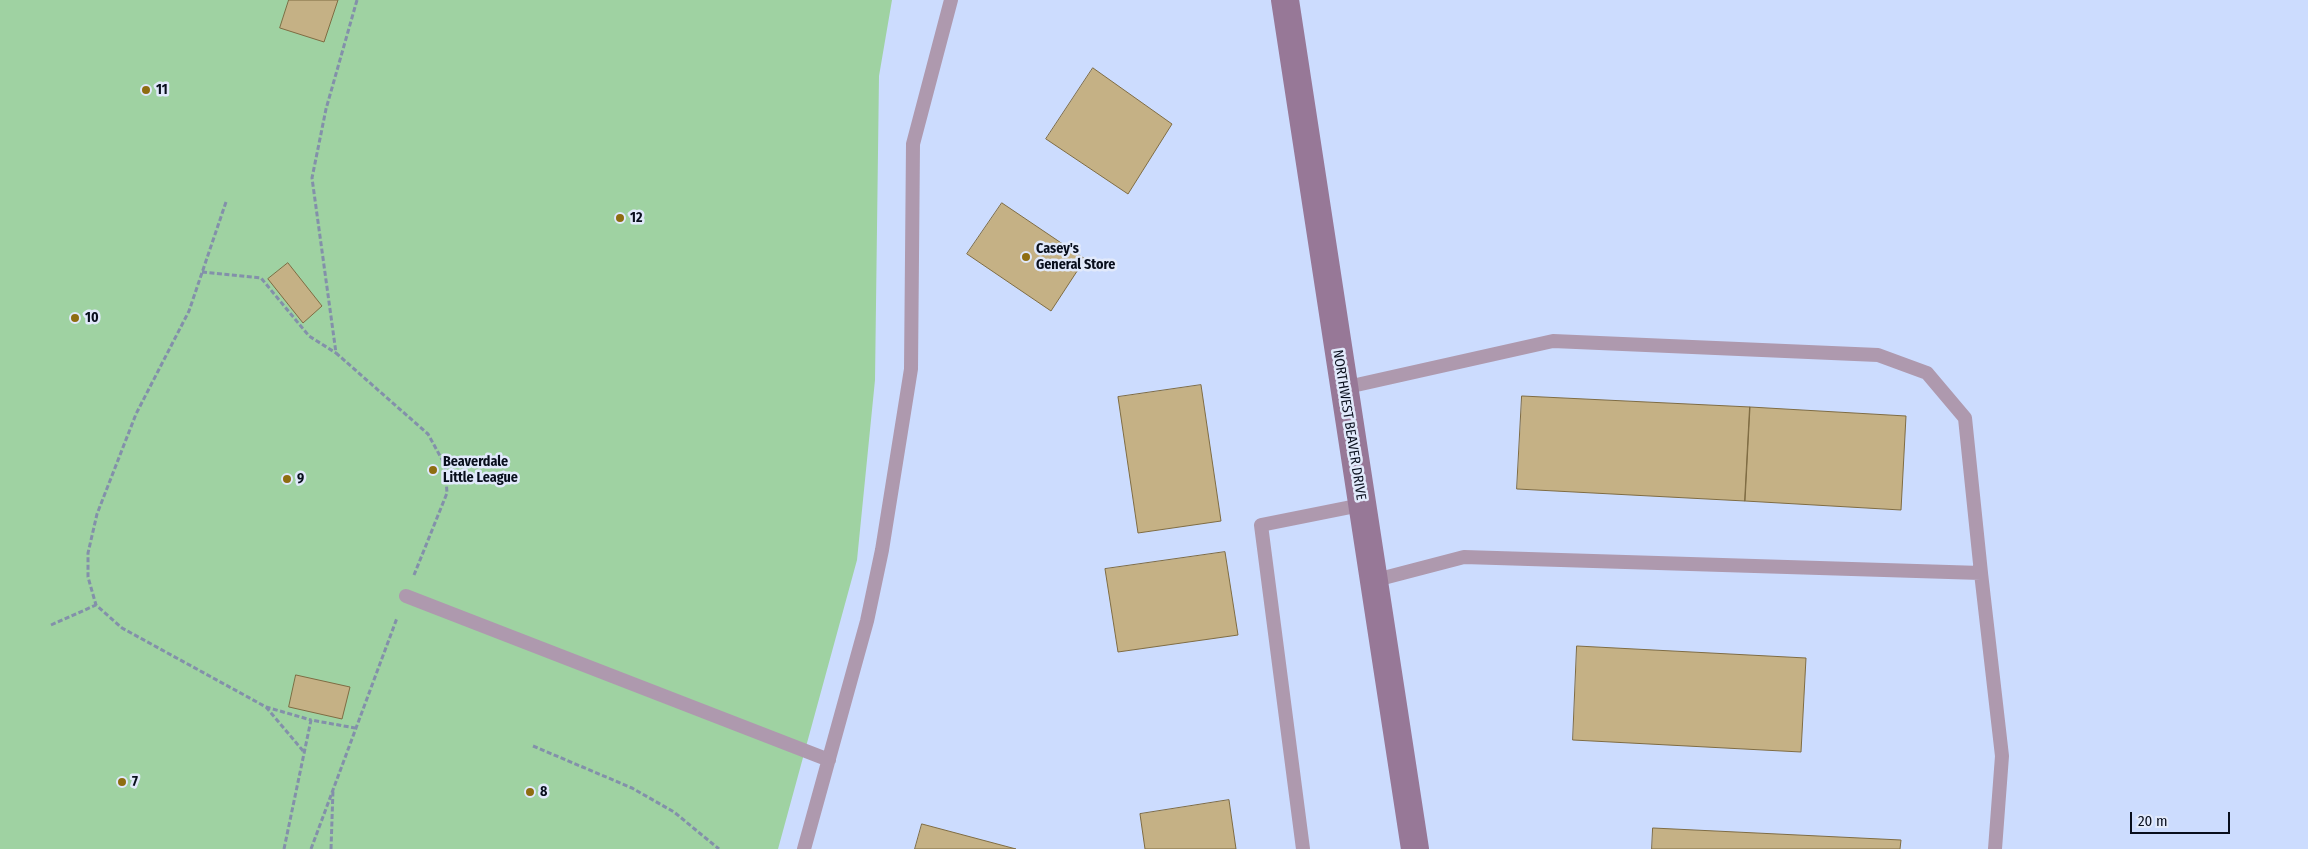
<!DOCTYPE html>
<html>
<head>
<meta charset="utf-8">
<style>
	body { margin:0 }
	#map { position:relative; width:2308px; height:849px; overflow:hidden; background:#ccdcfe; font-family:"Fira Sans Condensed",sans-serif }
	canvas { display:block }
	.scale { position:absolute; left:2130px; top:812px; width:100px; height:22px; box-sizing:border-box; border:2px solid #080e1c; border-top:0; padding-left:6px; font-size:15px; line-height:18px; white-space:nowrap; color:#080e1c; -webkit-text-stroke:4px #e1e9fb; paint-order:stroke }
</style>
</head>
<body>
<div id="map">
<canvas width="2308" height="849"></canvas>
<div class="scale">20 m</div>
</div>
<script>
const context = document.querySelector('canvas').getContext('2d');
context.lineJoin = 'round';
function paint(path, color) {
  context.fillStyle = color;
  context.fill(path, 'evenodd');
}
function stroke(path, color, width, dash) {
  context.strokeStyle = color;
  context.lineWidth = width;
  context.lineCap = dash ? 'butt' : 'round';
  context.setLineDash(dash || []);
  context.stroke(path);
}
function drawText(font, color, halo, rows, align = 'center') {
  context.font = font + ' "Fira Sans Condensed",sans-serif';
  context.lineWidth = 5;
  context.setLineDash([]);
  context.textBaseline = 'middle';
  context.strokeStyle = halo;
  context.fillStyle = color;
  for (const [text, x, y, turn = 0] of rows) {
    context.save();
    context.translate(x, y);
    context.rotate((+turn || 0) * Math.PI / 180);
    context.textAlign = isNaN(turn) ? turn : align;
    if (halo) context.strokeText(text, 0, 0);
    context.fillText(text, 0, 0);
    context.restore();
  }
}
const green = new Path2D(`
	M0,0H892L879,76L875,380L857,560L778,849H0Z`);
const building = new Path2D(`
	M289,0H338L324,42L280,28Z
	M1093,68L1172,124L1128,194L1046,139Z
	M1002,203L1085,259L1051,311L967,254Z
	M288,263L322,306L303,323L268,279Z
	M1201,385L1221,521L1138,533L1118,397Z
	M1522,396L1750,407L1745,501L1517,489Z
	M1750,407L1906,416L1901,510L1745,501Z
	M1225,552L1238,635L1118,652L1105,569Z
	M1577,646L1806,658L1801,752L1573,740Z
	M296,675L350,687L342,719L289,707Z
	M1229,800L1236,849H1145L1140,814Z
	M922,824L1016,849H915Z
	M1653,828L1901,840L1900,849H1652Z`);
const path = new Path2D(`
	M357,0L326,109L312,178L336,353L428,434L445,465L447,493L414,575
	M226,202L189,311L136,414L97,514L88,553V577L96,605L122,628L266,707L311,720
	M202,272L261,278L309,336L336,353
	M51,625L96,605
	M266,707L304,752
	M533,746L632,788L674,812L719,849
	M284,849L311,720L355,728
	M311,849L397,618
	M331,849L333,790`);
const lane = new Path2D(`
	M1343,388L1553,341L1878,355L1927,373L1965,418L1981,573L1464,557L1372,581
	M1981,573L2002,756L1995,849
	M406,596L829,760
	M804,849L867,621L882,550L911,369L913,144L951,0
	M1303,849L1261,525L1361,505`);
const secondary = new Path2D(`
	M1285,0L1415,849`);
const markers = [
	[146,90,5,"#8e6d11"],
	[620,218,5,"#8e6d11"],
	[1026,257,5,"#8e6d11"],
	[75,318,5,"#8e6d11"],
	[433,470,5,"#8e6d11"],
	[287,479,5,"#8e6d11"],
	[122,782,5,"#8e6d11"],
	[530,792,5,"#8e6d11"]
];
const poiNames = [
	["11",156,90],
	["12",630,218],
	["Casey's",1036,249],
	["General Store",1036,265],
	["10",85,318],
	["Beaverdale",443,462],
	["Little League",443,478],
	["9",297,479],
	["7",132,782],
	["8",540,792]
];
const streetNames = [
	["NORTHWEST BEAVER DRIVE",1349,425,81]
];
paint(green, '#9fd2a2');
paint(building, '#c5b185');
stroke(building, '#7f6c43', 1);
stroke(path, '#8390aa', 3, [5, 2.5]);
stroke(lane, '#ae99ae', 14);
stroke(secondary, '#977897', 28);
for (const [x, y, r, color] of markers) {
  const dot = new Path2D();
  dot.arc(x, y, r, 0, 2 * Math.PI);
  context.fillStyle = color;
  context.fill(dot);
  stroke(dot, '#e1e9fb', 2);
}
drawText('bold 14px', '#080e1c', '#e1e9fb', poiNames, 'left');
drawText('14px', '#080e1c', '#e1e9fb', streetNames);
</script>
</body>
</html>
